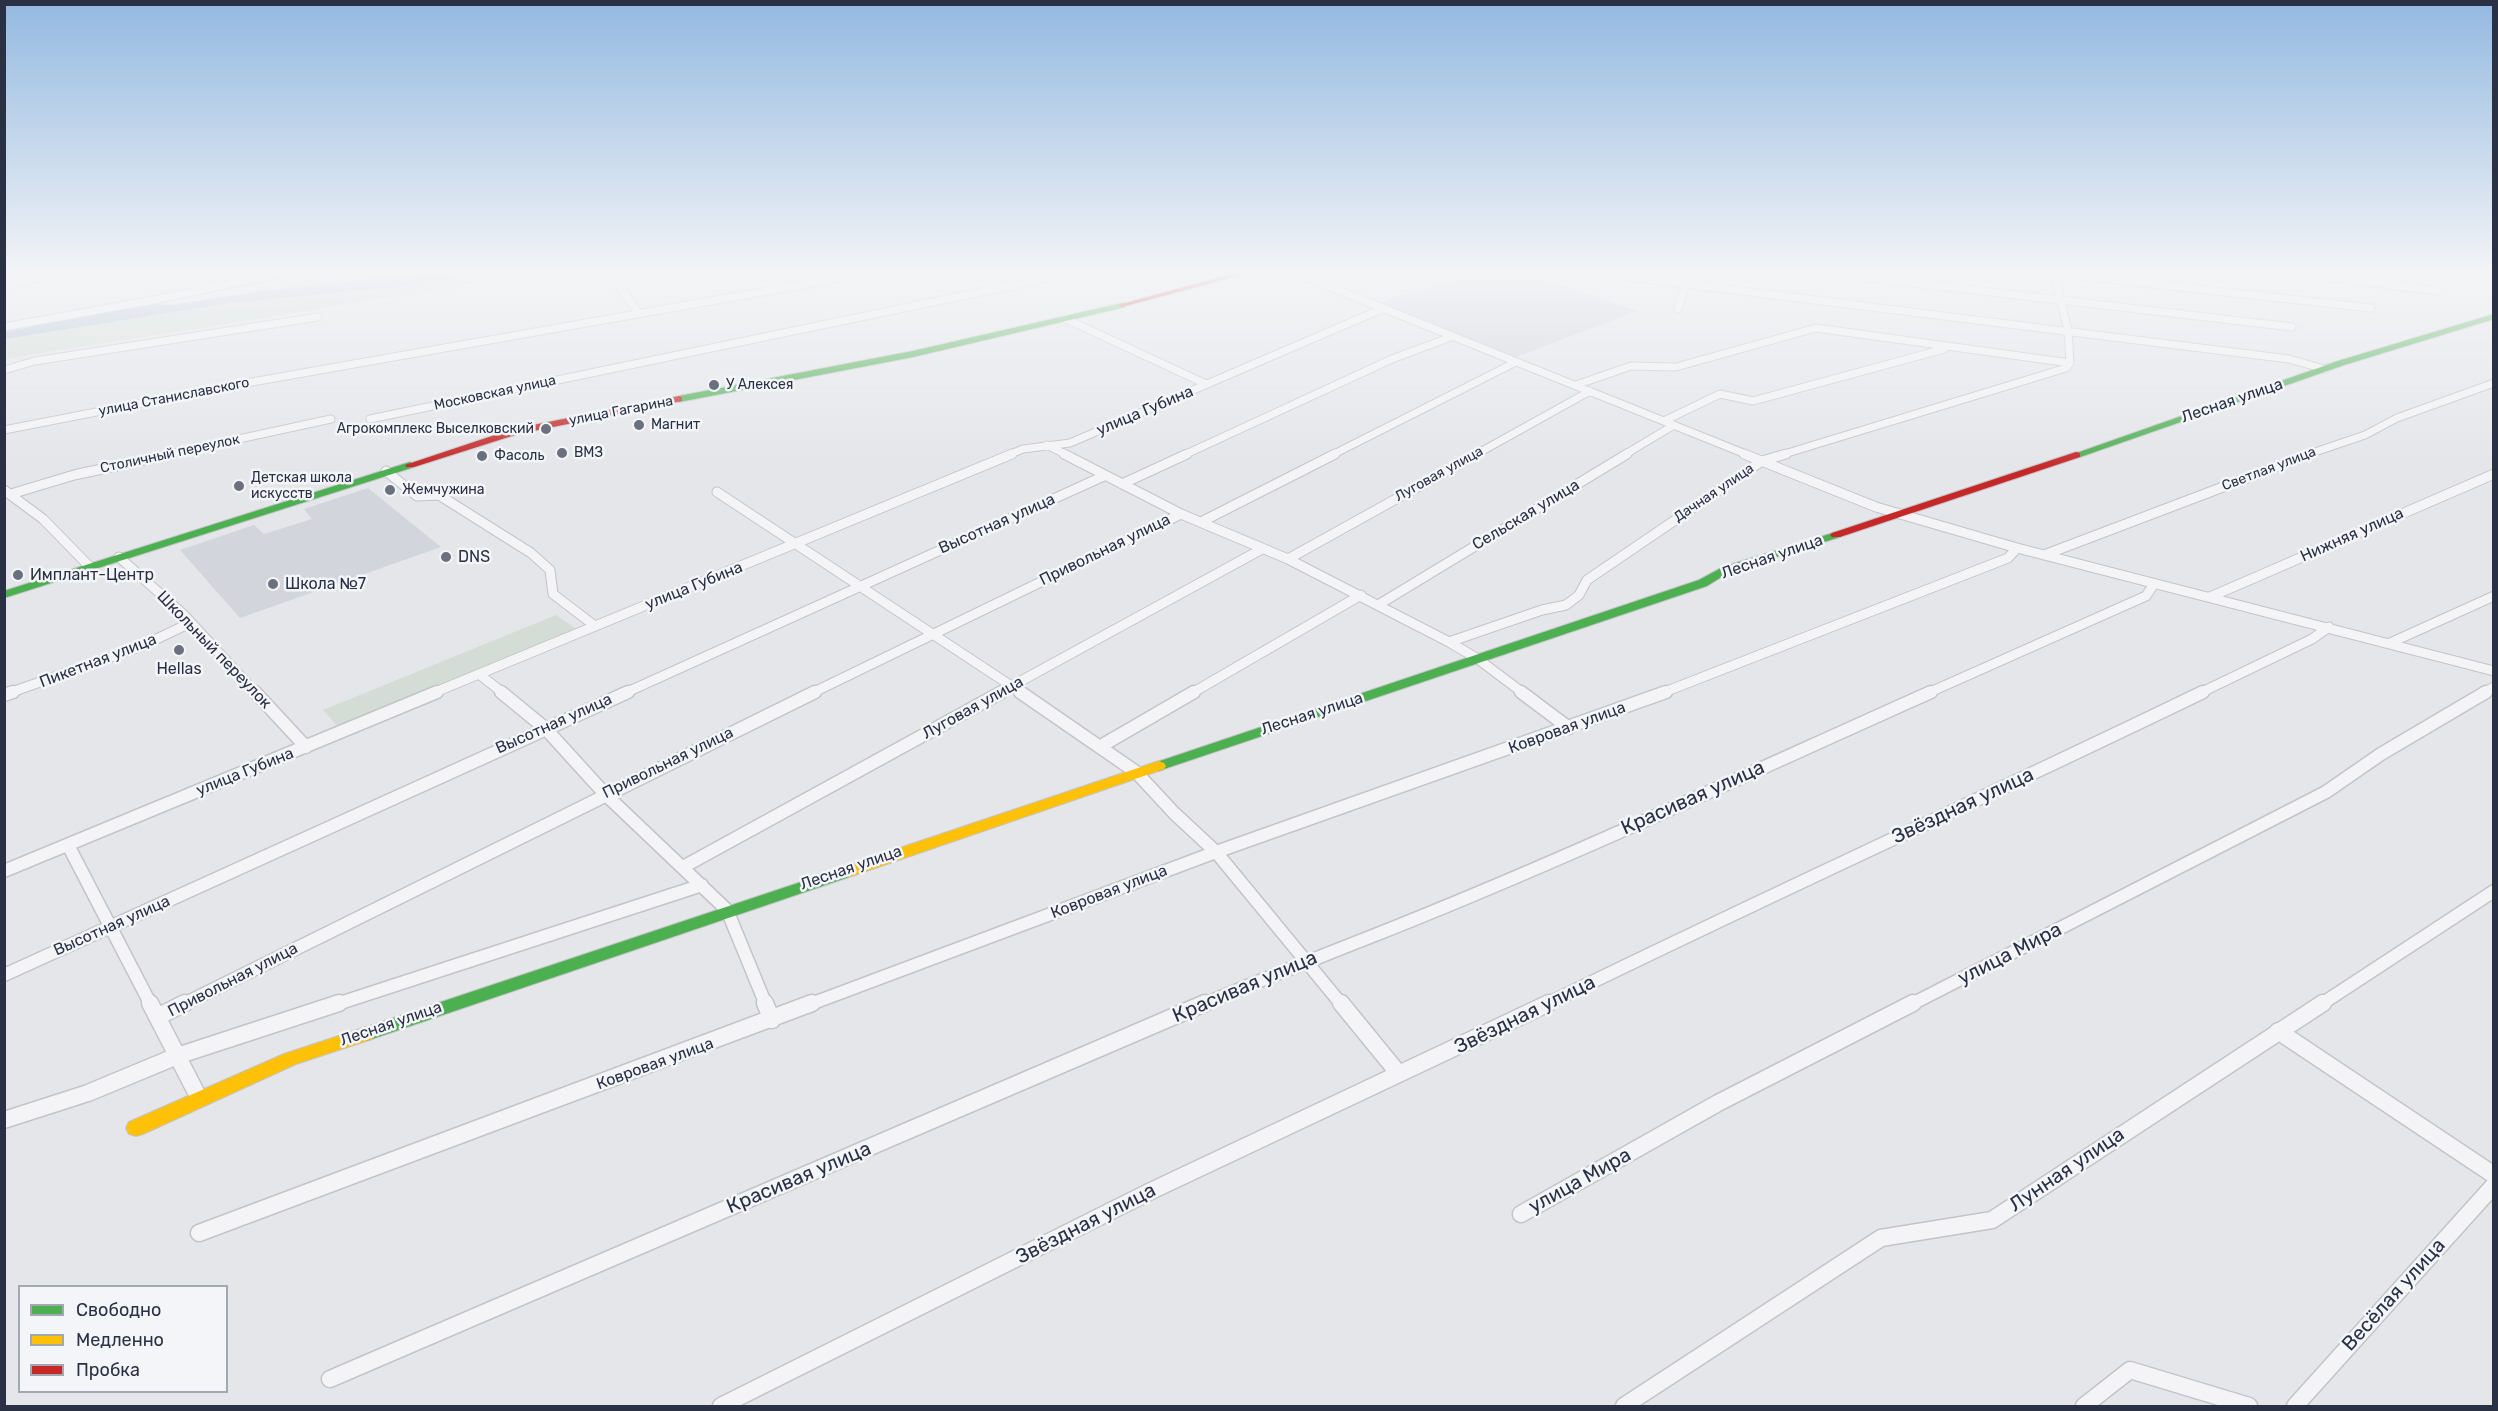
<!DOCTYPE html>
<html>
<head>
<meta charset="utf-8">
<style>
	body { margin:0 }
	#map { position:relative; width:2498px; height:1411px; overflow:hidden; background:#e5e6ea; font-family:Rubik,sans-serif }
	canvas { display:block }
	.frame { position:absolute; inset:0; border:6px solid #2a3145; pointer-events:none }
	.legend { position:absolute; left:18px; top:1285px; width:210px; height:108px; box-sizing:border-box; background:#f3f5f9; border:2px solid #a3a7b1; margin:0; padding:8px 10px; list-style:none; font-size:18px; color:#2a3145 }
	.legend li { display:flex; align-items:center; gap:12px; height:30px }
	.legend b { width:30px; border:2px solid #a3a7b1 }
</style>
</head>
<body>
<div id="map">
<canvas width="2498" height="1411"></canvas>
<div class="frame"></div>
<ul class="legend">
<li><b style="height:8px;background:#4caf50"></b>Свободно</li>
<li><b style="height:8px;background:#ffc107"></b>Медленно</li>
<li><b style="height:8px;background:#c62828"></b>Пробка</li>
</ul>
</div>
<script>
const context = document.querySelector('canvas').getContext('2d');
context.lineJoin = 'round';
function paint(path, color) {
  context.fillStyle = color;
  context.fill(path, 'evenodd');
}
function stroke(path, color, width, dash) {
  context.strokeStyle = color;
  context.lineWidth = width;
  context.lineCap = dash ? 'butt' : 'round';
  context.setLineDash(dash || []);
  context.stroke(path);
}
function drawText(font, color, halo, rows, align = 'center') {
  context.font = font + ' Rubik,sans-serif';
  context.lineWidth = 5;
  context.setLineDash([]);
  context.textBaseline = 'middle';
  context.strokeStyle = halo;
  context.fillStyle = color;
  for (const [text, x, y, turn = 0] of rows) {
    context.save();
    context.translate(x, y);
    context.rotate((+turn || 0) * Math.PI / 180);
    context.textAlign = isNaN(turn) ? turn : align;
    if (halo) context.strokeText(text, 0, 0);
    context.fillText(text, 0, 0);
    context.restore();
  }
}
const built = new Path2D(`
	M1473,272H1526L1637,311L1516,357L1380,303Z
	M368,488L441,547L240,618L180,550L254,525L264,534L312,519L304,509Z`);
const green = new Path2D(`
	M286,272H303L309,276L179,299L250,285L200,293Z
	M356,272H433L345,281L346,277L341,281L343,282L283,289L281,286L293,279L344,274L347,278Z
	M500,273C458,291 410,294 366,301C246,322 125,339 5,359V339L10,337L231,303Z
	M556,615L578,630L338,727L323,710Z`);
const water = new Path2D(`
	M433,272H504L394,287L231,303L5,339V332L162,301L152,304L171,305L254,292Z`);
const canal = new Path2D(`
	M294,272H312L151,305L147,303Z`);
const streetFar3 = new Path2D(`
	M624,272L615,279L638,313
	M1293,272L1748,455
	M1590,272L2289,359L2324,369
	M1819,272L2292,327
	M2043,272L2371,308
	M2287,272L2439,291
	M2054,274L2068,330L2070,363
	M4,276L32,272
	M4,287L48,275L47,272
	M1678,309L1689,272
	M1066,319L1206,384
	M4,327L154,300L284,272
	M4,370L35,361L318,317
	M1576,385L1631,366L1676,367L1816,328L2070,363
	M370,419L1077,272
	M1664,421L1720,394L1753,401L1944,349
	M4,430L235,385L875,272
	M1047,445L1067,455
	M165,455L331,419
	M1008,455L1023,449L1070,443L1384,308
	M1184,455L1392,359L1451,337
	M1332,455L1516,362
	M1475,455L1590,391
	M1624,455L1674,425
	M1781,455L2066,368L2070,363
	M2306,455L2365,435L2397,418L2494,383`);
const streetFar2 = new Path2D(`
	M1064,454L1181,514L1288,559L1449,642L1478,659L1523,693
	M1744,454L1876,507L2017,548L2494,671
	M386,471L417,496L439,495L531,553L550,570L553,594L595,626
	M1122,484L1187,454
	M4,490L43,519L90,567
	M717,492L1022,693
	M11,494L74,475L172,454
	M1201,522L1335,454
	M2044,555L2310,454
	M119,557L183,614L256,693
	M1288,559L1477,454
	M2210,597L2494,474
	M1378,605L1627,454
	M1449,642L1542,610L1566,605L1579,595L1587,580L1762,461L1786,454
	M2390,643L2494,596
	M479,674L503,693
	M9,693L142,646L190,623
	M433,693L1012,454
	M625,693L1104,476
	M812,693L1181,514
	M999,693L1262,549
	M1192,693L1361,595
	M1662,693L2008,558L2017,548
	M1928,693L2146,596L2154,584
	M2200,693L2312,639L2329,627
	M2483,693L2494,687`);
const streetFar1 = new Path2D(`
	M255,692L306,747
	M501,692L545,728L605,794L727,910L766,1005
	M1020,692L1136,772L1174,813L1216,852L1342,1005
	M1521,692L1569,728
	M4,695L13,692
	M1101,746L1194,692
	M68,845L151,1005
	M683,867L1002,692
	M4,871L437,692
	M4,975L628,692
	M182,1005L815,692
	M334,1005L702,885
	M808,1005L1216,852L1666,692
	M1202,1005C1258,981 1314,959 1370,937C1560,862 1745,775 1931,692
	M1545,1005C1763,898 1984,798 2203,692
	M1910,1005L2326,792L2381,754L2486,692
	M2320,1005L2494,891`);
const street = new Path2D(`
	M150,1003L199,1098
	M765,1003L772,1020
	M1341,1003L1399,1074
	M157,1017L185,1003
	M2278,1031L2494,1175
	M4,1120L88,1093L177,1056L339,1003
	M1521,1214L1718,1103L1913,1003
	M199,1233L812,1003
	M330,1379L1205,1003
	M721,1406L1151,1191L1549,1003
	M1624,1406L1881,1238L1992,1220L2323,1003
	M2084,1406L2130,1370L2249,1406
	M2295,1406L2494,1185`);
const fast = new Path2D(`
	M1122,303H1125V307L913,357L679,402L674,399L679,396L913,351Z
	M2494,314V319L2344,365L2080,457H2072L2071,455L2338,361Z
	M410,462L415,465L414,467L4,598V591Z
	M1836,532L1842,535L1840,537L1731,571L1707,586L1164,769L1159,771L1152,766L1154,763L1699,580L1723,567Z
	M843,868L849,869L851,873L849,877L366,1041L360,1039L357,1034L360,1029Z`);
const slow = new Path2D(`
	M1159,761L1164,763L1166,766L1164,769L849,877H837L835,873L837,869Z
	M366,1027L372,1029L375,1034L372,1039L296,1064L143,1134L136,1136L129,1134L126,1128L129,1122L284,1054Z`);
const jam = new Path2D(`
	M1239,272H1253L1122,307L1118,305Z
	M679,396L682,397V401L518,434L414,467H406L405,465L513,429Z
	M2076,452L2080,453V457L1840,537H1832L1830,535L1832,533Z`);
const markers = [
	[714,385,6,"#6b707f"],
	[639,425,6,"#6b707f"],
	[546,429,6,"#6b707f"],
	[562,453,6,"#6b707f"],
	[482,456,6,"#6b707f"],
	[239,486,6,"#6b707f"],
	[390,490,6,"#6b707f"],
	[446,557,6,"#6b707f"],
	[18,575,6,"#6b707f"],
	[273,584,6,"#6b707f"],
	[179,650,6,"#6b707f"]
];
const farPoinames = [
	["У Алексея",726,385],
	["Магнит",651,425],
	["Агрокомплекс Выселковский",534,429,"right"],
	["ВМЗ",574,453],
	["Фасоль",494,456],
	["Детская школа",251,478],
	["искусств",251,494],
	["Жемчужина",402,490]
];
const farStreetnames = [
	["Московская улица",495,393,-12],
	["улица Станиславского",174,397,-11],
	["улица Гагарина",621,411,-11],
	["Столичный переулок",170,454,-12],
	["Светлая улица",2269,469,-21],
	["Луговая улица",1439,474,-29],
	["Дачная улица",1714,493,-34]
];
const streetNames = [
	["Лесная улица",2232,401,-19],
	["улица Губина",1145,411,-23],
	["Сельская улица",1526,515,-31],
	["Высотная улица",997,524,-24],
	["Нижняя улица",2352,535,-24],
	["Привольная улица",1105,550,-26],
	["Лесная улица",1772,557,-19],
	["улица Губина",694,586,-22],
	["Школьный переулок",214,650,46],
	["Пикетная улица",98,661,-21],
	["Луговая улица",973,708,-29],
	["Лесная улица",1312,714,-18],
	["Высотная улица",554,724,-24],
	["Ковровая улица",1567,728,-20],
	["Привольная улица",668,763,-26],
	["улица Губина",245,772,-22],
	["Лесная улица",851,868,-19],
	["Ковровая улица",1109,892,-21],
	["Высотная улица",112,926,-24],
	["Привольная улица",233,980,-27],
	["Лесная улица",391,1024,-19],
	["Ковровая улица",655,1064,-20]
];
const poiNames = [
	["DNS",458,557],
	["Имплант-Центр",30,575],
	["Школа №7",285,584],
	["Hellas",179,669,"center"]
];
const nearStreetnames = [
	["Красивая улица",1693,798,-24],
	["Звёздная улица",1963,806,-25],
	["улица Мира",2010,954,-27],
	["Красивая улица",1245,987,-23],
	["Звёздная улица",1525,1015,-26],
	["Лунная улица",2067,1170,-34],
	["Красивая улица",799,1178,-23],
	["улица Мира",1580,1181,-29],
	["Звёздная улица",1086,1224,-27],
	["Весёлая улица",2394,1295,-48]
];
paint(built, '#d3d5dd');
paint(green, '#d4ddd5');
paint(water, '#b3c0d6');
paint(canal, '#b3c0d6');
stroke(streetFar3, '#c3c4c8', 9);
stroke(streetFar2, '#c3c4c8', 11);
stroke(streetFar1, '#c3c4c8', 15);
stroke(street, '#c3c4c8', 19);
stroke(fast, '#c3c4c8', 2);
stroke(slow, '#c3c4c8', 2);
stroke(jam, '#c3c4c8', 2);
stroke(streetFar3, '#f4f4f6', 7);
stroke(streetFar2, '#f4f4f6', 9);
stroke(streetFar1, '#f4f4f6', 12);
stroke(street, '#f4f4f6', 16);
paint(fast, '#4caf50');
paint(slow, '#ffc107');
paint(jam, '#c62828');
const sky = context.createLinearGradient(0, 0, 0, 470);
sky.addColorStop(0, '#93b9e1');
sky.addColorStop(0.58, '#f3f4f6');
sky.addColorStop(1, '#f3f4f600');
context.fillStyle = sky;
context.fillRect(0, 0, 2498, 470);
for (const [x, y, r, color] of markers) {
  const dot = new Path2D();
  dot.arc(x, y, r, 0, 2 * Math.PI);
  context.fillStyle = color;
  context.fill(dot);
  stroke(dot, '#f3f5f9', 2);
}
drawText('14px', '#2a3145', '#f3f5f9', farPoinames, 'left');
drawText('14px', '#2a3145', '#f3f5f9', farStreetnames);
drawText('16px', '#2a3145', '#f3f5f9', streetNames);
drawText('16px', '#2a3145', '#f3f5f9', poiNames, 'left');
drawText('20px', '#2a3145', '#f3f5f9', nearStreetnames);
</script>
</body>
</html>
